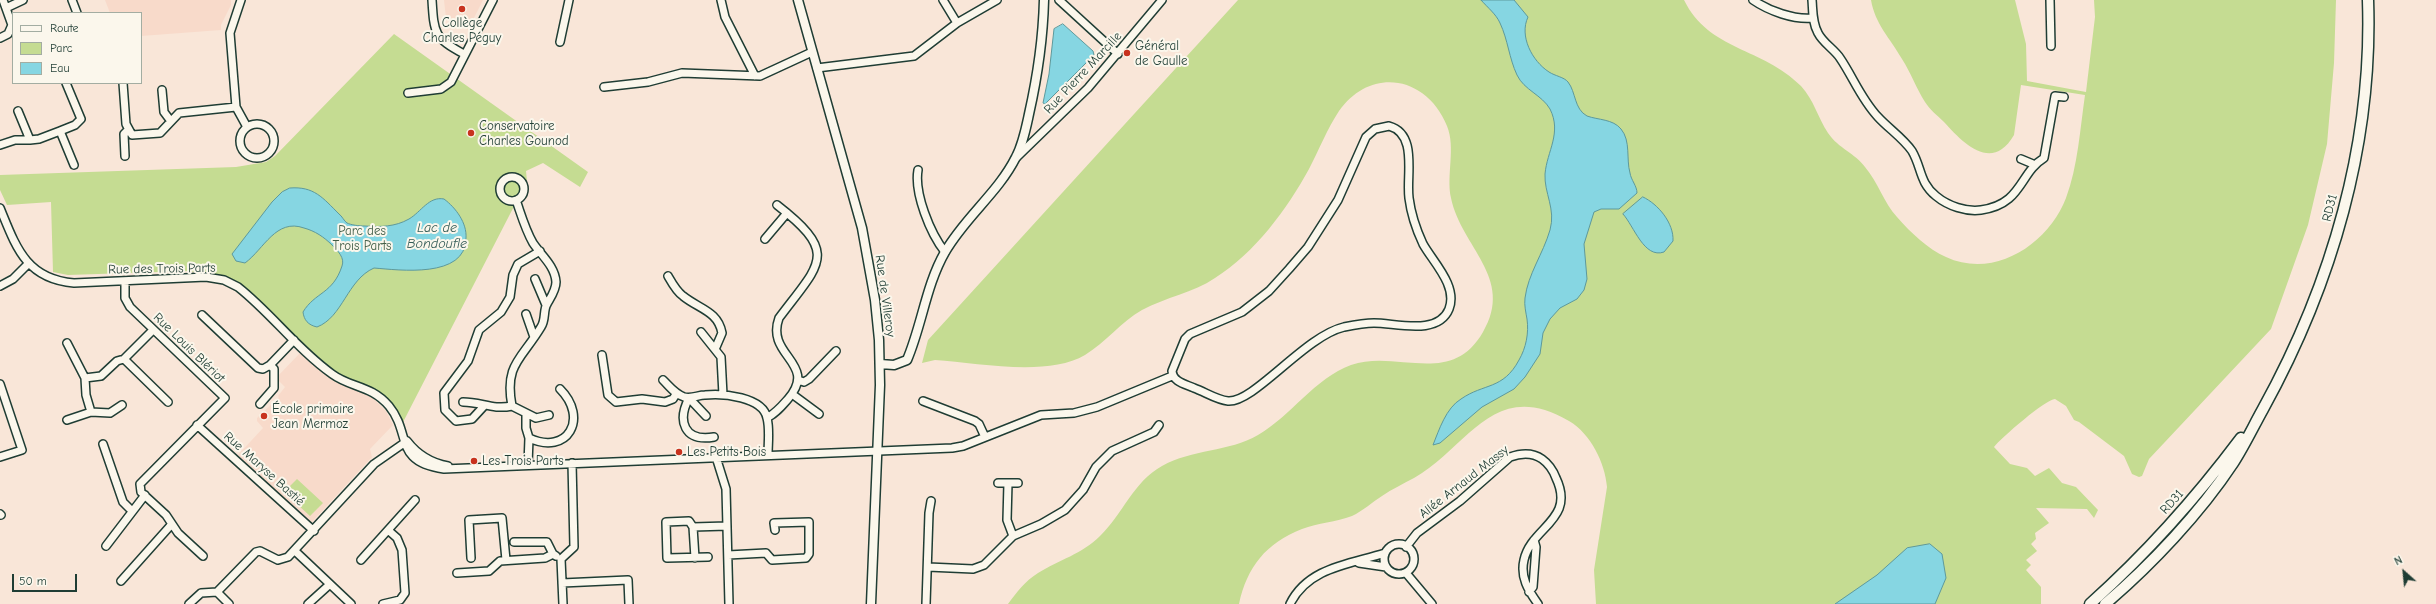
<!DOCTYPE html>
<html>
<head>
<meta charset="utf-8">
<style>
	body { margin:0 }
	#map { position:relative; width:2436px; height:604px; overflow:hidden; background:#f9e6d8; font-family:"Comic Neue",sans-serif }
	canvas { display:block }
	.legend { position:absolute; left:12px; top:12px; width:130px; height:72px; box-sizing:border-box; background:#fbf7ec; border:1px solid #a3ada2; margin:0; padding:5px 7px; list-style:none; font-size:12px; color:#1f3d34 }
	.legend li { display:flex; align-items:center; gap:8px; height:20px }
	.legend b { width:20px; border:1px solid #a3ada2 }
	.north { position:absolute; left:2384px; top:552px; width:40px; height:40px; -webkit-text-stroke:3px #fbf7ec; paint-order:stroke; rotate:333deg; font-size:11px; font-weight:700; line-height:16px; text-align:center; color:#1f3d34 }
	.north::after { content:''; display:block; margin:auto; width:14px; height:18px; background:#1f3d34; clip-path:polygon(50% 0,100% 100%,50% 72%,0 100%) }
	.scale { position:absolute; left:12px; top:574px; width:65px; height:18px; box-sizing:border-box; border:2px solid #1f3d34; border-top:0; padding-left:5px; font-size:12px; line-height:14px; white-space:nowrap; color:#1f3d34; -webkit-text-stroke:3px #fbf7ec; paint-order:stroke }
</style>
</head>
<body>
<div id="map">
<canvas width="2436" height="604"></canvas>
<ul class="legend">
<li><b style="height:5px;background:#fbf7ec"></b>Route</li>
<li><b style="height:11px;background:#c5dc92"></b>Parc</li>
<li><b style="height:11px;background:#86d6e2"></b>Eau</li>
</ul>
<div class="north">N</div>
<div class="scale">50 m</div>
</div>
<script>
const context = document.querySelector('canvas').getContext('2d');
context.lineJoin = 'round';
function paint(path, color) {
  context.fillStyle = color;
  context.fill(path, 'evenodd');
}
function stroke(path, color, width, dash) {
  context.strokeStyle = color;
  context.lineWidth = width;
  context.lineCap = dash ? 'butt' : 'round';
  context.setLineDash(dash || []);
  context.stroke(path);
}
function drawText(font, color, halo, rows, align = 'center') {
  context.font = font + ' "Comic Neue",sans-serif';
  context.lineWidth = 4;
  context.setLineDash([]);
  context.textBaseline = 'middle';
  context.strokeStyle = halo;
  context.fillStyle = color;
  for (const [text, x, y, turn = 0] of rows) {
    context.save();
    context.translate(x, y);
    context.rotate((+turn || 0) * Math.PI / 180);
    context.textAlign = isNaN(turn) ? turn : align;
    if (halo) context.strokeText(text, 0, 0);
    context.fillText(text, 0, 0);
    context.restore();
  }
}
const built = new Path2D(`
	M105,0H231V5L221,25V30L141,36V13H110Z
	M444,0H483L468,30L446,18Z
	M300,353L332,380L373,398L386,411L393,425L370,449L372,457L311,523L238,455L263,428L257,421V418L279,397L278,396L285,387L276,378Z`);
const green = new Path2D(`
	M1238,0H1684C1709,51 1762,47 1801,86C1814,100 1818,118 1828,133C1839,149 1855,153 1865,167C1878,182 1884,203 1897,217C1911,233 1928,249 1946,257C1995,280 2049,243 2066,198C2078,166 2080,129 2085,95L2021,85L2014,135C1992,173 1963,143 1944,122C1937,115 1930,110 1925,102C1916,88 1911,73 1902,59C1890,38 1875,24 1871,0H2015L2026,44L2027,81L2086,92L2095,17L2094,0H2336L2334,63L2327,144L2308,225L2271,329L2149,459L2142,476L2139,477L2132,474L2124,456L2079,422L2074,420L2066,406L2055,399C2046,399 2001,438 1994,447L2010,464L2027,468L2035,476L2049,468L2062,483L2076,487L2098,510L2094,518L2087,509L2036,508L2049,523L2035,533L2036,539L2031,544L2037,551L2026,560L2031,565L2026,570L2041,587V604H1596L1594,570L1607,487C1605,463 1591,434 1569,421C1493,377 1469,447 1414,478C1403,484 1392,489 1382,496C1372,502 1363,511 1352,516C1336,522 1318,523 1302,529C1266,543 1247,567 1239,604H1008C1017,592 1025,581 1038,573C1059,560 1082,554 1100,536C1123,514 1133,482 1162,466C1192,449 1229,452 1258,435C1291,416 1315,378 1351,365C1397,349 1451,388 1483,332C1515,278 1461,247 1451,198C1446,175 1456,148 1447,126C1427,76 1371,66 1339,111C1327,129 1319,150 1309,169C1287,209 1255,253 1215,278C1193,293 1166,297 1142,310C1121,322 1106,342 1085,355C1048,377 978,363 935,360L922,363L928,340Z
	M394,34L588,172L580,187L543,163L526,171L527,181L400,428L378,392L332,374L238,287L203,273L188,271L68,275L53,272L51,202L7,205L0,190V175L236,167L266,162L275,156Z
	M297,479L323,503L310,516L284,492Z`);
const water = new Path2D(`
	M1481,0H1514L1528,17C1519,36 1532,61 1549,72C1555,76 1564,77 1568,82C1576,92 1574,109 1587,116C1598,120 1613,119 1621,129C1631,141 1626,159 1630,173C1631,180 1637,186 1637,193L1619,209H1601L1594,212L1584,244L1587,279L1584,290L1577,299L1560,308L1550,319L1543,333L1540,354L1525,377L1514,389L1482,407L1440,443L1433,445C1439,430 1446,408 1461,399C1484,383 1503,390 1519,360C1526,348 1529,333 1527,319C1526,313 1524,305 1525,298C1528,274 1543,254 1550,230C1556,209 1544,193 1545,174C1547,151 1562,133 1550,109C1542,95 1524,90 1517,75C1509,58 1508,40 1500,23C1496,14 1488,8 1481,0Z
	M1063,24L1093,51L1094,55L1045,104L1043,103L1049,74L1054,29Z
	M290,188C314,186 323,198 339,214C342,216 344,221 347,223C351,225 359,226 365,226C380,227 395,227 409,219C421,212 429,196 444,199C456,208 467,223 466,238C466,279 399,270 374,268C347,280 343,317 317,327C308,325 304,320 303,312C315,292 333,294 342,266C345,258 338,251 332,245C324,237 315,231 304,228C276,218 264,249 245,263L236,261L232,254L272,202L282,192Z
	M1643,197C1658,204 1674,223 1673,241L1664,252C1644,259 1634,226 1623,214Z
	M1930,544L1942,554L1946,578L1935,604H1835L1877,575L1907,548Z`);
const minor = new Path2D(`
	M72,0L77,13
	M241,0L230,33L236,107L247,127
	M432,0C434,33 434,38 464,54
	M721,0L725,17L755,76
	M943,0L957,23
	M1059,0L1118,54
	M1753,0C1769,11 1794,20 1813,18
	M1812,0C1813,11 1812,22 1818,33C1823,43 1834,49 1840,58C1853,77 1861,99 1878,117C1888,128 1903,138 1912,151C1922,168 1919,182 1936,196C1948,206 1966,212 1981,210C2023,204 2019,173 2044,158L2055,96L2064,97
	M2050,0L2051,46
	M6,8L23,0
	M0,38L8,34L12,25L3,0
	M560,42L569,0
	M817,68L914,56L957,23L997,0
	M66,83L81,119L75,125L60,131L74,165
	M123,83L126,124L132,135L160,133L179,113L236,107
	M604,87L648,82L682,73L760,76L812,52
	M162,90L164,112L170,120
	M408,93L441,89L451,82L493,0
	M18,111L30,140L39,139L60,131
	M240 141a17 17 0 1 1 34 0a17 17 0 1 1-34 0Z
	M1389,126C1418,134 1406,175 1409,198C1411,214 1416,229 1423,244C1433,262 1458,286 1449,309C1438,336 1396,323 1374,323C1364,323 1354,325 1344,327C1305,336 1254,403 1228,401C1217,400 1205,392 1194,388C1185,384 1173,382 1172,371L1185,339L1190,334L1242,312L1269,291L1289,269L1308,247L1338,200L1366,137L1375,129Z
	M0,145L15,140H30
	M125,156L124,134L128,130
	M1017,157L1088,88L1162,0
	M2021,159L2033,164
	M918,170C914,193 930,233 945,252
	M500 189a12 12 0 1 1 24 0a12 12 0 1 1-24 0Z
	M516,200C521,214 525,229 533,243C541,255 555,266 556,282C556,290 551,297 547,304C543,310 546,320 541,327C522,359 504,364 512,406L536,418L549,415
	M0,208C16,247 26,279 74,283L206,277L224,280L238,287C271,313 297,349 332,374C351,388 371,385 389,406C412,434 393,462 444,469L952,448L963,446L1041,415L1074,413L1097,407L1172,376
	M765,239L787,213
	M668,276C672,283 676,291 683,296C699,309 718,311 722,333L716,347
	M535,279L546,305
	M125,281V298L130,307L225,398L140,484L141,492L166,515L178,533L203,556
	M0,286L13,279L28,264
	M526,314L534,337
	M202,315L258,368L263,369L270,365L294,340
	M701,332L721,357L723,395
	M67,343L85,378L86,395L91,412
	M602,355L608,395L616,402L642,399L665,402L673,399L676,394
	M124,359L153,330
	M85,378L101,376L117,361L124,359L168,402
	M663,380C670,387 675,394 684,397C692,399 698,395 705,395C723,393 763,397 767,418C770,429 768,443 768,455
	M798,380L804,382L809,379L836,351
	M0,384L22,450L0,457
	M792,394L819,414
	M923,401L975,421L979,424L985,437
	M463,402C482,402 492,410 512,406
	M260,404L274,388V369L270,365
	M484,406L472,419L456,421L445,410L444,393L468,361L479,330L501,312L510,297L513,275L518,264L540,251
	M526,414V428L529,438L528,465
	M706,416L689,398C677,421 684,442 714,437
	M767,418C776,413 781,407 788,399C819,363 765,356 779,318C820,263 840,254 777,205
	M67,420L91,412L110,413L122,405
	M197,425L314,531
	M529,438C568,456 589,418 560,389
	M407,441C417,454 431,463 448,466
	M103,444L123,502L132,511
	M716,457L726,489L729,604
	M998,483H1018
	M1008,483L1007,520L1013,536
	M0,514L1,515
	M693,527L727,526
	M514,542H547L553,554L556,556
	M1384 559a15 15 0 1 1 30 0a15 15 0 1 1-30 0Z
	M106,546L145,495
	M1406,547L1417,533L1460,501L1510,457C1521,453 1532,452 1542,459C1549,464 1553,470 1556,478C1576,520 1531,527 1524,560C1520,577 1528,590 1538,604
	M295,551L351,604
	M728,555L766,553L772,560L806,558L809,554V522L774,523L775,530
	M471,558L469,520L502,518L506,560
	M695,558L693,527L689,521L666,522L667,558L708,557
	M561,559L574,547L572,463
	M561,559L563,604
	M361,560L415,500
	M1359,563L1386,567
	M928,567L973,569L984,565L1013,536L1041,524L1065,510L1083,490L1096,467L1112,451L1154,432L1159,425
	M457,573L489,571L500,561L545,558L553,554
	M1406,573L1432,604
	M121,581L171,525
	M562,583L628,580L629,604
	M217,592L256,552L260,551L278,560L288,557L374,464L407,441
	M1529,592L1533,587L1536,547L1534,540
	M189,604L201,593L217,592L229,604
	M308,604L329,585
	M383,604L400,600L405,593L402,550L397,538L388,530
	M926,604L929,513L931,501
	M1290,604C1308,567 1351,564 1385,553`);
const tertiary = new Path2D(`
	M798,0L862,228L875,300L879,340L880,385L871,604
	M880,364L894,365L907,360C922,325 926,285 945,252C965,217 998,193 1016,157C1023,144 1026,128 1029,114C1038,74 1043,40 1044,0`);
const secondary = new Path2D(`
	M2090,604C2146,554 2196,498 2241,438
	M2105,604C2151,565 2200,513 2233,463C2244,446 2253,427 2263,409C2332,284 2373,143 2368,0`);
const markers = [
	[462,9,4,"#c8321e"],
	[1127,53,4,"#c8321e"],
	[471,133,4,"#c8321e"],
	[264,416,4,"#c8321e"],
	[679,452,4,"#c8321e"],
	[474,461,4,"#c8321e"]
];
const poiNames = [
	["Collège",462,23,"center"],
	["Charles Péguy",462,38,"center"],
	["Général",1135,46],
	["de Gaulle",1135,61],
	["Conservatoire",479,126],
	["Charles Gounod",479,141],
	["École primaire",272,409],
	["Jean Mermoz",272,424],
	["Les Petits Bois",687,452],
	["Les Trois Parts",482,461]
];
const streetNames = [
	["Rue Pierre Marcille",1083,73,-47],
	["RD31",2330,208,-76],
	["Rue des Trois Parts",162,269,-1],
	["Rue de Villeroy",885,296,82],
	["Rue Louis Blériot",189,348,44],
	["Rue Maryse Bastié",264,469,42],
	["Allée Arnaud Massy",1464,482,-38],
	["RD31",2172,502,-48]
];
const parkNames = [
	["Parc des",362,231],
	["Trois Parts",362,246]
];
const waterNames = [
	["Lac de",437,228],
	["Bondoufle",437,244]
];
paint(built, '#f8daca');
paint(green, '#c5dc92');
paint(water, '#86d6e2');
stroke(water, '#5d999c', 1);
stroke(minor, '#1f3d34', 10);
stroke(tertiary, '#1f3d34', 11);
stroke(secondary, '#1f3d34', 13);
stroke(minor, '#fbf7ec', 7);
stroke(tertiary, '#fbf7ec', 8);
stroke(secondary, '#fbf7ec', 10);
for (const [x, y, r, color] of markers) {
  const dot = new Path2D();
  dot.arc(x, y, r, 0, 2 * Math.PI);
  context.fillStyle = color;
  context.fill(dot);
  stroke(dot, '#fbf7ec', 1.5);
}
drawText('13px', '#1f3d34', '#fbf7ec', poiNames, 'left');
drawText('13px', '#1f3d34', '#fbf7ec', streetNames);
drawText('13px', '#405d47', '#fbf7ec', parkNames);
drawText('italic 14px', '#345c57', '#fbf7ec', waterNames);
</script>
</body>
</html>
